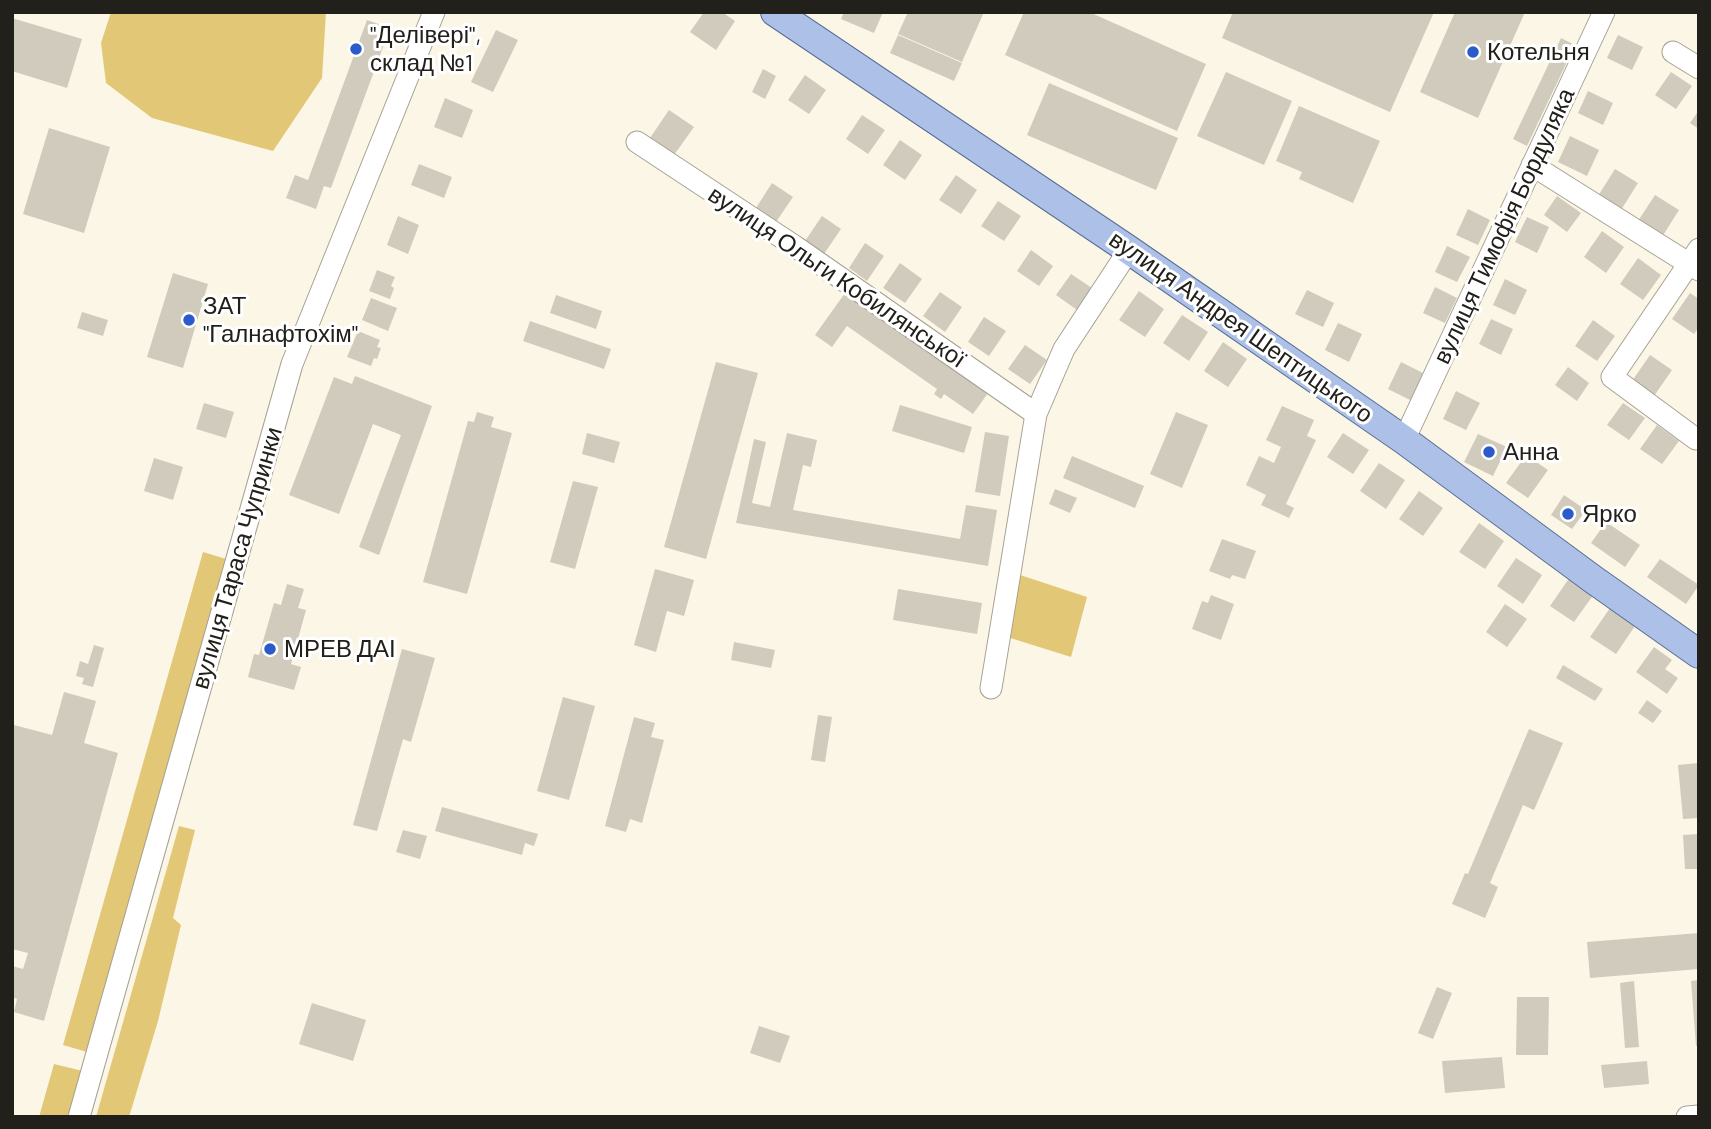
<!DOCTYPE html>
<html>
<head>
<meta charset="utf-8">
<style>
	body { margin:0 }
	#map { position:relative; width:1711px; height:1129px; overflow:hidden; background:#fbf6e6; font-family:Barlow,sans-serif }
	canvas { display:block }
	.frame { position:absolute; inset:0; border:14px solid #21201a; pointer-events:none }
</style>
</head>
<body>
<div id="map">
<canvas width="1711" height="1129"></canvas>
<div class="frame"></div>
</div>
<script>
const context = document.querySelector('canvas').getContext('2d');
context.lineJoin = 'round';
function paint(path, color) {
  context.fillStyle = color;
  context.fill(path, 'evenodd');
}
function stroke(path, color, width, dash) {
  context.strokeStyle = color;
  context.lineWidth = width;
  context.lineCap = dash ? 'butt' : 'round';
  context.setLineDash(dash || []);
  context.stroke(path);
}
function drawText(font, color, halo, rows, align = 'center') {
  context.font = font + ' Barlow,sans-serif';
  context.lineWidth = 6;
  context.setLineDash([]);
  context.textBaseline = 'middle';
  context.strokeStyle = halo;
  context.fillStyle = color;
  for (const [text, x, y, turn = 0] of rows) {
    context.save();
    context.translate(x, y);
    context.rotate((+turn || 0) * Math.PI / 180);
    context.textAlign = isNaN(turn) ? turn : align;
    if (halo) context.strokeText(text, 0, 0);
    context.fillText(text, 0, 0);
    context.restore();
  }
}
const green = new Path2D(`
	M111,12H326L322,78L273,151L152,118L106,83L101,43Z
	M203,552L226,559L87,1052L63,1045Z
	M1014,573L1087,597L1071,657L1004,636Z
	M179,826L195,830L173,918L181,925L158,1021L129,1117H96Z
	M54,1064L83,1071L71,1117H39Z`);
const building = new Path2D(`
	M704,12H722L735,21L716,50L690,32Z
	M844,12H883L874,33L841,19Z
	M908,12H984L962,62L898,34Z
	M1024,12H1089L1206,64L1177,131L1005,55Z
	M1233,12H1434L1390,112L1222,38Z
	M1455,12H1525L1478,118L1420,92Z
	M12,18L82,39L67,88L12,71Z
	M367,20L390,28L331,188L324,186L316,209L286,198L295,175L308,180Z
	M496,30L518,40L493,92L471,82Z
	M898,35L962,63L954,81L890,53Z
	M1618,35L1643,47L1632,70L1607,58Z
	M1561,38L1575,45L1527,146L1513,139Z
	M763,69L776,76L765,99L752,92Z
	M1226,72L1292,101L1264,165L1197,136Z
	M1671,72L1692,86L1676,109L1655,95Z
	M805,75L826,90L809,114L788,100Z
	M1049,83L1178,138L1156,190L1027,135Z
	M1588,91L1613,103L1603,125L1578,113Z
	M445,98L473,110L462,138L434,127Z
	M1299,106L1380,141L1353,203L1299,179L1302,172L1276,161Z
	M669,110L694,127L674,155L650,138Z
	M1699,110V129L1690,123Z
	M862,115L885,130L868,154L846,139Z
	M49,128L110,147L84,233L23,214Z
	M1570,136L1599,150L1587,176L1558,162Z
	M900,140L922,155L905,180L883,165Z
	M419,164L452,177L444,198L411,185Z
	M1615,169L1638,183L1621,210L1598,196Z
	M956,175L977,190L961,214L939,200Z
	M772,183L793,197L776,222L756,208Z
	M1655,195L1679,210L1662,237L1638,221Z
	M1557,196L1581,213L1567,232L1544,215Z
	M998,201L1021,216L1004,241L981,226Z
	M1468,209L1490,220L1478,245L1456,235Z
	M398,216L419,225L408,254L387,245Z
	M822,216L841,229L824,254L805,241Z
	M1527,217L1549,227L1537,253L1515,242Z
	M1602,231L1624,247L1606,273L1584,257Z
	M865,243L884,256L867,281L849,268Z
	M1447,246L1470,257L1457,282L1435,272Z
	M1031,250L1053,266L1039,286L1017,271Z
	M1638,258L1661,275L1643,300L1620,284Z
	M900,263L922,279L905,303L883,288Z
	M377,270L395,277L391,286L394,288L390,299L369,291Z
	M173,273L208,284L183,368L147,357Z
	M1071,274L1092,288L1077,310L1056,295Z
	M1505,279L1527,290L1515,315L1493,305Z
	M1435,287L1457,298L1445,323L1423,313Z
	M1307,290L1334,303L1323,327L1295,314Z
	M1139,291L1164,309L1145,337L1119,320Z
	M940,292L962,307L945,332L923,316Z
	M845,293L988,393L973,414L944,394L941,399L934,394L937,389L847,326L832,347L815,335Z
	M1690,293L1699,299V327L1694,334L1672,319Z
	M556,295L602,311L596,329L550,313Z
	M371,298L397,308L388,331L362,320Z
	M82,312L108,320L103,336L77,328Z
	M1182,315L1208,332L1189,361L1163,343Z
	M984,317L1006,331L989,356L968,342Z
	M1491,319L1513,329L1501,355L1479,344Z
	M1593,320L1615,336L1597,361L1575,346Z
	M530,321L611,349L604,369L523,341Z
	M1338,323L1362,334L1349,362L1325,350Z
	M358,331L380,340L377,347L381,348L377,359L374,358L371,366L347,357Z
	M1223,342L1247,359L1228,387L1204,371Z
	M1025,345L1047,360L1030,384L1008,369Z
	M1650,355L1672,370L1654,396L1632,381Z
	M716,362L758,373L706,559L664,547Z
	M1401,362L1425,374L1412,401L1388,389Z
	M1568,367L1589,383L1577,401L1555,385Z
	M355,376L432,406L379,555L359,547L401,435L373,424L339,514L289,495L334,377L352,384Z
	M1456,391L1480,403L1466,430L1443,419Z
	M204,403L234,412L226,438L196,429Z
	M1623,403L1645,418L1629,440L1607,425Z
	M900,405L972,427L964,453L892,431Z
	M1282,406L1314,420L1307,436L1316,440L1286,504L1294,508L1289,518L1261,505L1266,495L1246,485L1259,456L1274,463L1281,447L1266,440Z
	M477,412L494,417L491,427L512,433L467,594L423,582L468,421L474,422Z
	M1176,412L1208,425L1182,488L1150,474Z
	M1657,425L1679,441L1662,464L1640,449Z
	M985,432L1009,436L1000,496L975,492Z
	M587,433L620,442L614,463L582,454Z
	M787,433L817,440L811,467L803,465L793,510L960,539L966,505L997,510L988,566L736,523L754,439L766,442L752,503L770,507Z
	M1343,433L1369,450L1353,474L1327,457Z
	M1478,434L1507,447L1493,476L1464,462Z
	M1526,455L1548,470L1528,498L1506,483Z
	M1072,456L1144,486L1135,508L1063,478Z
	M154,458L183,467L173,500L144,491Z
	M1379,463L1405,480L1386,509L1360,491Z
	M573,481L598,487L575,569L550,562Z
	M1055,489L1077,498L1070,513L1049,504Z
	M1419,491L1443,508L1423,536L1399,519Z
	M1564,495L1586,510L1572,529L1551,515Z
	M1606,522L1640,545L1625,567L1591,543Z
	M1479,523L1504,541L1485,569L1459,552Z
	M1222,539L1256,551L1245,579L1232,575L1230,579L1209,571Z
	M1516,558L1542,575L1523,604L1497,586Z
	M1660,559L1699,585L1686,604L1647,577Z
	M655,569L694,580L684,616L667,611L656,652L634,645Z
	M1570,577L1594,594L1574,622L1550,606Z
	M287,584L304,589L298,608L306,610L291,664L301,667L294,690L248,677L254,654L259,655L274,603L281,605Z
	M898,589L982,603L977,634L893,620Z
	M1211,595L1234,604L1221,640L1192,629L1202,601L1208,603Z
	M1505,604L1527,619L1507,647L1486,632Z
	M1610,608L1635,626L1616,654L1590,637Z
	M734,642L775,650L771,668L731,660Z
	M94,645L104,648L93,687L82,684L84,678L76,676L80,661L88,664Z
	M1654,647L1672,660L1665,669L1678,678L1667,694L1636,672Z
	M402,649L435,658L411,742L403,739L377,831L353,825Z
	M1563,665L1603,689L1595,701L1556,678Z
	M64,692L96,701L84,743L118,753L44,1021L14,1012L17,999L12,997V966L23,969L28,953L12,949V730L14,725L52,735Z
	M563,697L595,706L569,800L537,791Z
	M1647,700L1662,711L1653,723L1638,713Z
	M818,715L832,717L825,762L811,760Z
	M634,717L655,723L651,737L664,740L642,823L630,819L626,832L605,826Z
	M1529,729L1563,743L1534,810L1523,805L1490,883L1498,887L1485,918L1452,904L1465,873L1468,874Z
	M1699,763V818L1683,819L1678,765Z
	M442,807L538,834L534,846L525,843L522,855L435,831Z
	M403,830L427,836L420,859L396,852Z
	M1699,834V869H1685L1683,835Z
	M1699,933V969L1590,978L1587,942Z
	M1699,980V1045L1696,1046L1691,981Z
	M1634,981L1639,1047L1625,1048L1620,983Z
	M1437,987L1452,993L1433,1039L1418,1033Z
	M1517,997H1549L1548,1055H1516Z
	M312,1003L366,1020L353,1061L299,1044Z
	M759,1026L790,1036L780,1063L750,1053Z
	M1502,1057L1505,1088L1445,1093L1442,1061Z
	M1647,1061L1649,1084L1604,1088L1601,1065Z`);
const minor = new Path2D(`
	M1673,52L1699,68
	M637,142L796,247L1036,414
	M1532,165L1699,270
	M1696,439L1612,377L1699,249
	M1404,440L1604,12
	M991,688L1036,414L1064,349L1129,250
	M79,1117L292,364L434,12
	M1687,1117L1699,1116`);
const major = new Path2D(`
	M775,12L1129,250L1404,440L1594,580L1699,654`);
const markers = [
	[356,49,7,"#2b5bc9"],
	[1473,52,7,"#2b5bc9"],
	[189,320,7,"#2b5bc9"],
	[1489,452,7,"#2b5bc9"],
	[1568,514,7,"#2b5bc9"],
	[270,649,7,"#2b5bc9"]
];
const poiNames = [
	["\"Делівері\",",370,35],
	["склад №1",370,63],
	["Котельня",1487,52],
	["ЗАТ",203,306],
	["\"Галнафтохім\"",203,334],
	["Анна",1503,452],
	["Ярко",1582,514],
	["МРЕВ ДАІ",284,649]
];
const streetNames = [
	["вулиця Тимофія Бордуляка",1504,226,-65],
	["вулиця Ольги Кобилянської",837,277,34],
	["вулиця Андрея Шептицького",1241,327,35],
	["вулиця Тараса Чупринки",237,558,-74]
];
paint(green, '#e2c876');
paint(building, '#d0cbbc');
stroke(minor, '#a6a192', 23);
stroke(major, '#586d96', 30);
stroke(minor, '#fff', 21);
stroke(major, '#adc1e8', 28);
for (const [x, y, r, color] of markers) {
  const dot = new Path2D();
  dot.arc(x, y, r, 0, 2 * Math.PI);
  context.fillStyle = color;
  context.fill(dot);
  stroke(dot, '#fff', 2.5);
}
drawText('24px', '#21201a', '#fff', poiNames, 'left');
drawText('24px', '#21201a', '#fff', streetNames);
</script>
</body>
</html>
